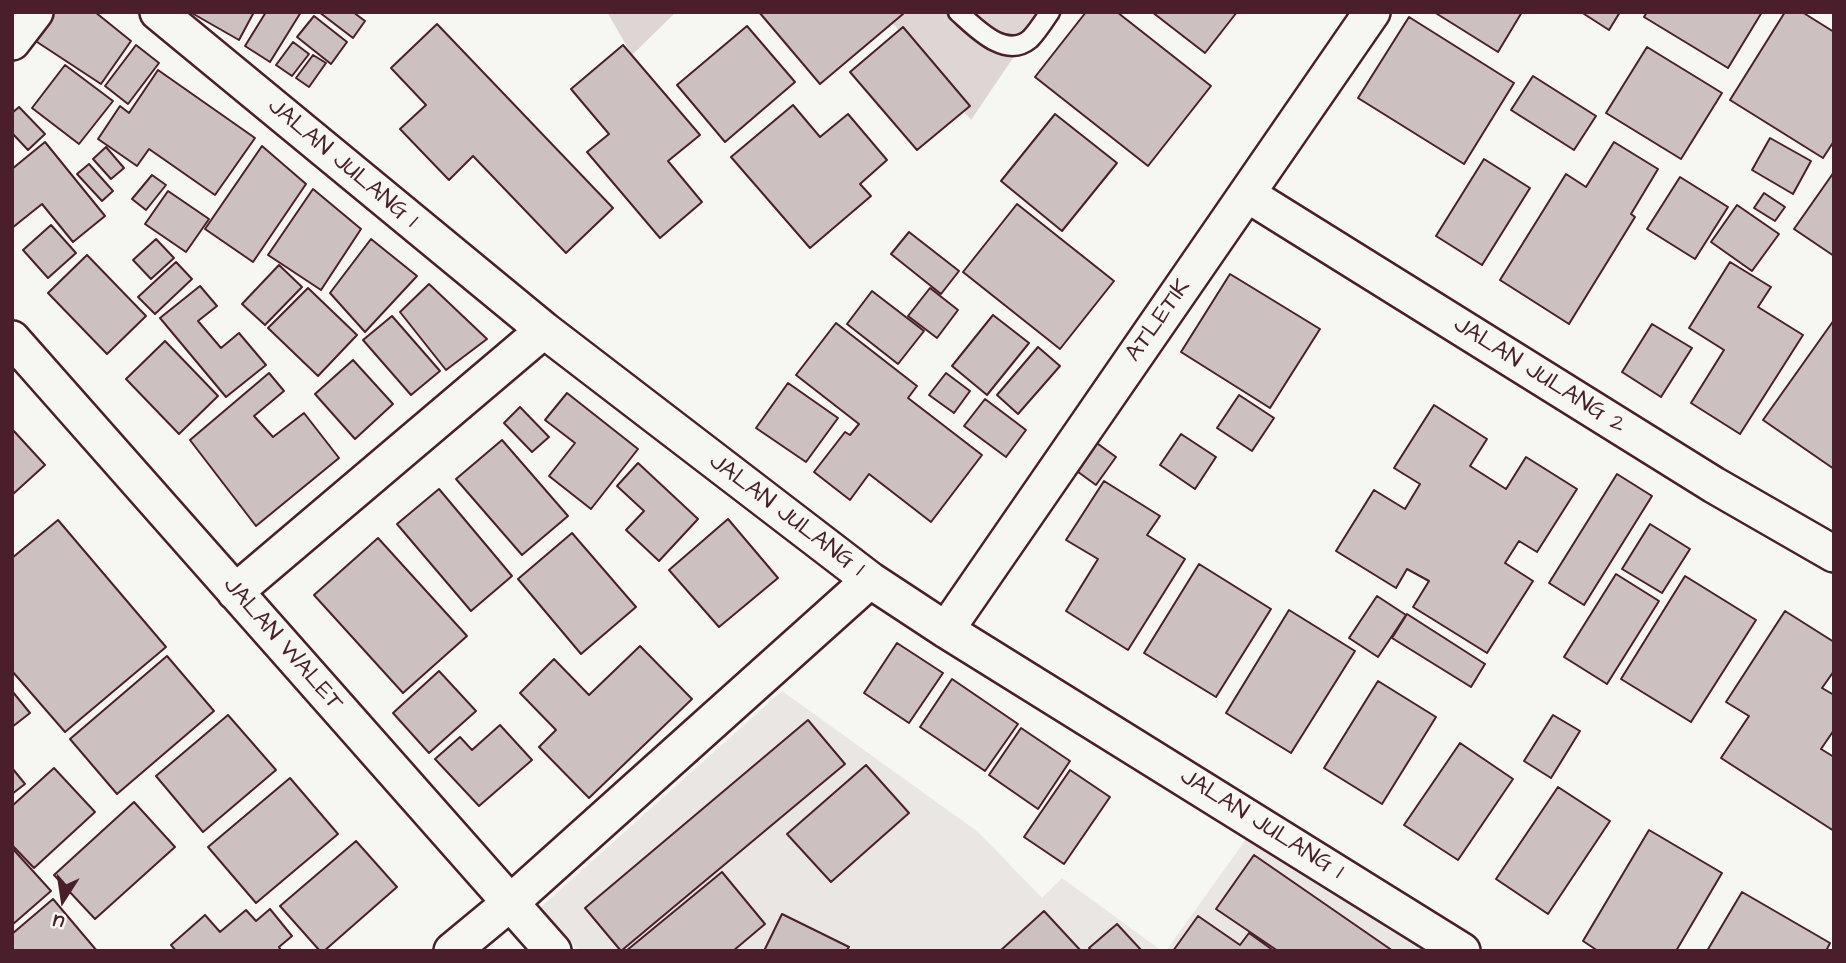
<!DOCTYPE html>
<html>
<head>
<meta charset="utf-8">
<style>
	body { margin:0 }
	#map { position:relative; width:1846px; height:963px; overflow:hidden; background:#f6f6f2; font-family:"Architects Daughter",sans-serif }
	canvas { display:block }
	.frame { position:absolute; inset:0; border:14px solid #4a1f2b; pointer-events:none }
	.north { position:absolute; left:28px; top:865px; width:70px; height:70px; -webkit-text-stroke:5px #f6f6f2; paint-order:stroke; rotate:192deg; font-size:19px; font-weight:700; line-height:28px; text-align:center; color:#4a1f2b }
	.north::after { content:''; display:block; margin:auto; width:24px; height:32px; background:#4a1f2b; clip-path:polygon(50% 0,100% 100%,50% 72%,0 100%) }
</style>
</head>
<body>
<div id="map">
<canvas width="1846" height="963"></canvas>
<div class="frame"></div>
<div class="north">U</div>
</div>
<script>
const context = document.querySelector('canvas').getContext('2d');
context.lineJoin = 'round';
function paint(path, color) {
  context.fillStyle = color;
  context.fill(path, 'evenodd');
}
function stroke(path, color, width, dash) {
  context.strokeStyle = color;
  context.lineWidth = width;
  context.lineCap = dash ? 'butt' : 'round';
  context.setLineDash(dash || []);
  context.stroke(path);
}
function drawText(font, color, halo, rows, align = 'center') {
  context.font = font + ' "Architects Daughter",sans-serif';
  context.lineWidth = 6;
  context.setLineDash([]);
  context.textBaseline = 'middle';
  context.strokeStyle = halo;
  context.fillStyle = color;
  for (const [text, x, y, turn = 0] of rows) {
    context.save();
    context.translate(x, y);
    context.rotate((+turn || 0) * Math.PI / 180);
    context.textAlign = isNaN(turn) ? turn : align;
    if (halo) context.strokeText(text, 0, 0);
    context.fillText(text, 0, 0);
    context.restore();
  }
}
const built = new Path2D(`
	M782,691L978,832L1042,898L1062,878L1162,951H579L540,908Z
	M1254,828L1438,951H1166Z`);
const green = new Path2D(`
	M607,12H676L632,55Z
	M884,12H1044L971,120Z`);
const building = new Path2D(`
	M54,12H95L131,41L101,84L34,40Z
	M190,12H254L239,40Z
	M266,12H301L270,62L245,46Z
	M319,12H353L365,21L353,38Z
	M759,12H901L903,14L820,84Z
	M1086,12H1117L1211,86L1148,166L1035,77Z
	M1152,12H1237L1205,53Z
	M1434,12H1522L1498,52Z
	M1581,12H1620L1609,30Z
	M1647,12H1762L1728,68L1644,17Z
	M1785,12H1802L1834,32V141L1823,158L1730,100Z
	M314,16L347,42L331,64L297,37Z
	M1409,17L1514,83L1464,164L1358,98Z
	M437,24L613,208L566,253L473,156L449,180L400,129L426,105L391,68Z
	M747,26L795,82L725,142L677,85Z
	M903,27L970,106L917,150L850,72Z
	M293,42L309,54L292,76L276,65Z
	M136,45L159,63L128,104L105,86Z
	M623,45L700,135L668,161L702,202L660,238L587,152L609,134L571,89Z
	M1647,47L1722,93L1681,159L1606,113Z
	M313,55L326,63L309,87L296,78Z
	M65,65L113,101L79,144L32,108Z
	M158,70L255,138L215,195L149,149L137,166L98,139L120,106L129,113Z
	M1533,76L1596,116L1574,150L1511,110Z
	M793,105L820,137L848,114L887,160L860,184L871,196L810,248L731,157Z
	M19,107L45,134L28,150L12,133V113Z
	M1055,114L1117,163L1062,231L1001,181Z
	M1770,138L1811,161L1793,194L1752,170Z
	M45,142L105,216L73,242L42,204L12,228V169Z
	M1614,142L1658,169L1631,214L1635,217L1569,324L1500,280L1566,174L1586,187Z
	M262,146L306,184L253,262L205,229Z
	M106,147L124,168L111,179L93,159Z
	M1484,159L1530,188L1482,265L1436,236Z
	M89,164L113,191L102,201L77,174Z
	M1834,172V256L1794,229Z
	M152,175L166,185L146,210L132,199Z
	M1680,177L1728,207L1695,259L1647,229Z
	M313,189L361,229L321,290L268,255Z
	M168,191L209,219L186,252L145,224Z
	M1764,193L1785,207L1775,221L1754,208Z
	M1017,204L1114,281L1060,349L963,272Z
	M1737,205L1779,234L1752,271L1711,242Z
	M51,225L76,253L48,278L23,250Z
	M909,232L959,271L941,294L891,254Z
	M156,239L174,258L151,279L133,260Z
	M371,239L417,276L365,332L330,293Z
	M87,255L146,316L107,354L48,293Z
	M176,262L192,279L155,314L138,297Z
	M1730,262L1771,287L1758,307L1803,335L1740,434L1691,403L1724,350L1689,328Z
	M279,265L302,287L265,325L242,304Z
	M1230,274L1320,329L1270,408L1181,352Z
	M429,284L487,339L446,370L400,312Z
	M200,286L217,306L198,321L221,348L239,333L266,365L226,397L160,318Z
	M308,288L357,335L318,376L268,328Z
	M930,288L958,310L937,338L908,316Z
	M872,291L924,331L898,364L847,324Z
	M993,315L1029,343L987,395L952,366Z
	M392,316L440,371L411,395L363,340Z
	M1834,320V469L1763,420Z
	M836,323L917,386L908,398L982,455L931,522L869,474L850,500L814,472L845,432L850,435L859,424L796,375Z
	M1652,324L1692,348L1661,397L1622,372Z
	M165,341L218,396L179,434L126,379Z
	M1038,347L1060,366L1018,414L997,395Z
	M353,360L393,404L355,439L315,394Z
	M269,373L284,391L254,416L273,437L304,413L339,458L256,526L190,440Z
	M946,373L970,391L954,413L929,395Z
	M788,383L838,418L806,462L756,428Z
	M567,393L638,449L591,509L549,476L575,443L545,420Z
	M1239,395L1274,418L1252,451L1217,428Z
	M985,399L1026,430L1006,457L964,426Z
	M1434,405L1487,439L1470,466L1506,489L1526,457L1577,489L1537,552L1519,541L1505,563L1533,581L1487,653L1413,607L1429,581L1407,569L1396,588L1336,551L1374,490L1405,509L1420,484L1394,468Z
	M520,407L549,437L532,452L504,423Z
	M12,429L45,465L12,495Z
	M1181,434L1216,457L1195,489L1160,465Z
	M502,440L568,516L522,555L456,479Z
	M1094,441L1116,457L1096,485L1074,469Z
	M638,463L698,519L659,561L626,530L644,511L617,486Z
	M1617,474L1652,496L1584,605L1549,583Z
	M1104,481L1160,516L1147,535L1185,559L1128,650L1066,611L1098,559L1066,540Z
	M439,489L512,576L471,611L397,524Z
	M728,519L778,578L719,627L669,570Z
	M58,520L166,647L65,732L12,671V558Z
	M1650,524L1690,549L1662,593L1622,569Z
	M572,533L636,607L581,654L518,579Z
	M378,538L467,636L403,693L314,595Z
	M1199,564L1271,609L1216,697L1144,653Z
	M1616,574L1659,601L1607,684L1564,657Z
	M1685,576L1756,620L1691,722L1621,679Z
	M1377,596L1406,615L1378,657L1349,638Z
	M1289,610L1355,651L1291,753L1226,713Z
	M1785,611L1834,642V671L1822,688L1834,695V730L1821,749L1834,757V831L1721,758L1749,716L1726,702Z
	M1407,614L1485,664L1471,687L1392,638Z
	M897,643L943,673L909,723L864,693Z
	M640,646L692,699L589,798L539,747L556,730L520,693L554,659L589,695Z
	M167,656L214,711L117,794L70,739Z
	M439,671L476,711L429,753L393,713Z
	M952,679L1018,724L985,771L920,727Z
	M1378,681L1436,717L1382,804L1324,768Z
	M12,691L30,713L12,727Z
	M228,715L276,770L203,832L156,776Z
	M1553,715L1580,731L1551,778L1524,761Z
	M808,720L845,764L621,951L585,908Z
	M500,725L532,760L479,806L435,759L460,737L472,750Z
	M1021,728L1070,761L1038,809L989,775Z
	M1460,743L1513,779L1458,860L1404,825Z
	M866,765L909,813L831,882L787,834Z
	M12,768L25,784L12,794Z
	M54,768L95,812L34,868L12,845V806Z
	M1070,770L1110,797L1064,864L1024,837Z
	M290,778L338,834L256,903L208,847Z
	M1558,787L1610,821L1548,914L1496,879Z
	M134,802L175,847L95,919L54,875Z
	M1649,830L1722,873L1676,951H1598L1583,941Z
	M356,841L397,887L324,951H320L280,906Z
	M12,848L51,891L12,925Z
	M1254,855L1393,951H1278L1216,909Z
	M722,872L765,924L733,951H626Z
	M1742,892L1830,943L1826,951H1707Z
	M53,899L97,951H12V934Z
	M270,909L292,936L279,947L281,951H176L171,945L205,915L220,932L246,910L256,921Z
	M1044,911L1081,951H1000Z
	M782,914L849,947L846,951H764Z
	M1198,916L1240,945L1249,933L1274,951H1173Z
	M1117,924L1142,951H1092L1089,948Z`);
const service = new Path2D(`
	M958,12C975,27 1005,60 1030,39C1037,32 1044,21 1050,12`);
const minor = new Path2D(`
	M158,12L544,330L870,580L946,630L1462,951
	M12,42L35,12
	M1247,194L1714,485L1834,554
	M12,339L553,951
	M235,592L544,330
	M946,630L1372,12
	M452,951L510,903L870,580`);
const streetNames = [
	["JALAN JULANG 1",342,164,40],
	["ATLETIK",1159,321,-55],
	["JALAN JULANG 2",1539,376,32],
	["JALAN JULANG 1",786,516,37],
	["JALAN WALET",282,645,49],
	["JALAN JULANG 1",1261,825,32]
];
paint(built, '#e9e6e3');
paint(green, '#ddd6d5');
paint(building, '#ccc1c0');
stroke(building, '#4a1f2b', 2);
stroke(service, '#4a1f2b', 23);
stroke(minor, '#4a1f2b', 40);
stroke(service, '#f6f6f2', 18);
stroke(minor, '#f6f6f2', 35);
drawText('24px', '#4a1f2b', '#f6f6f2', streetNames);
</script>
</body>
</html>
